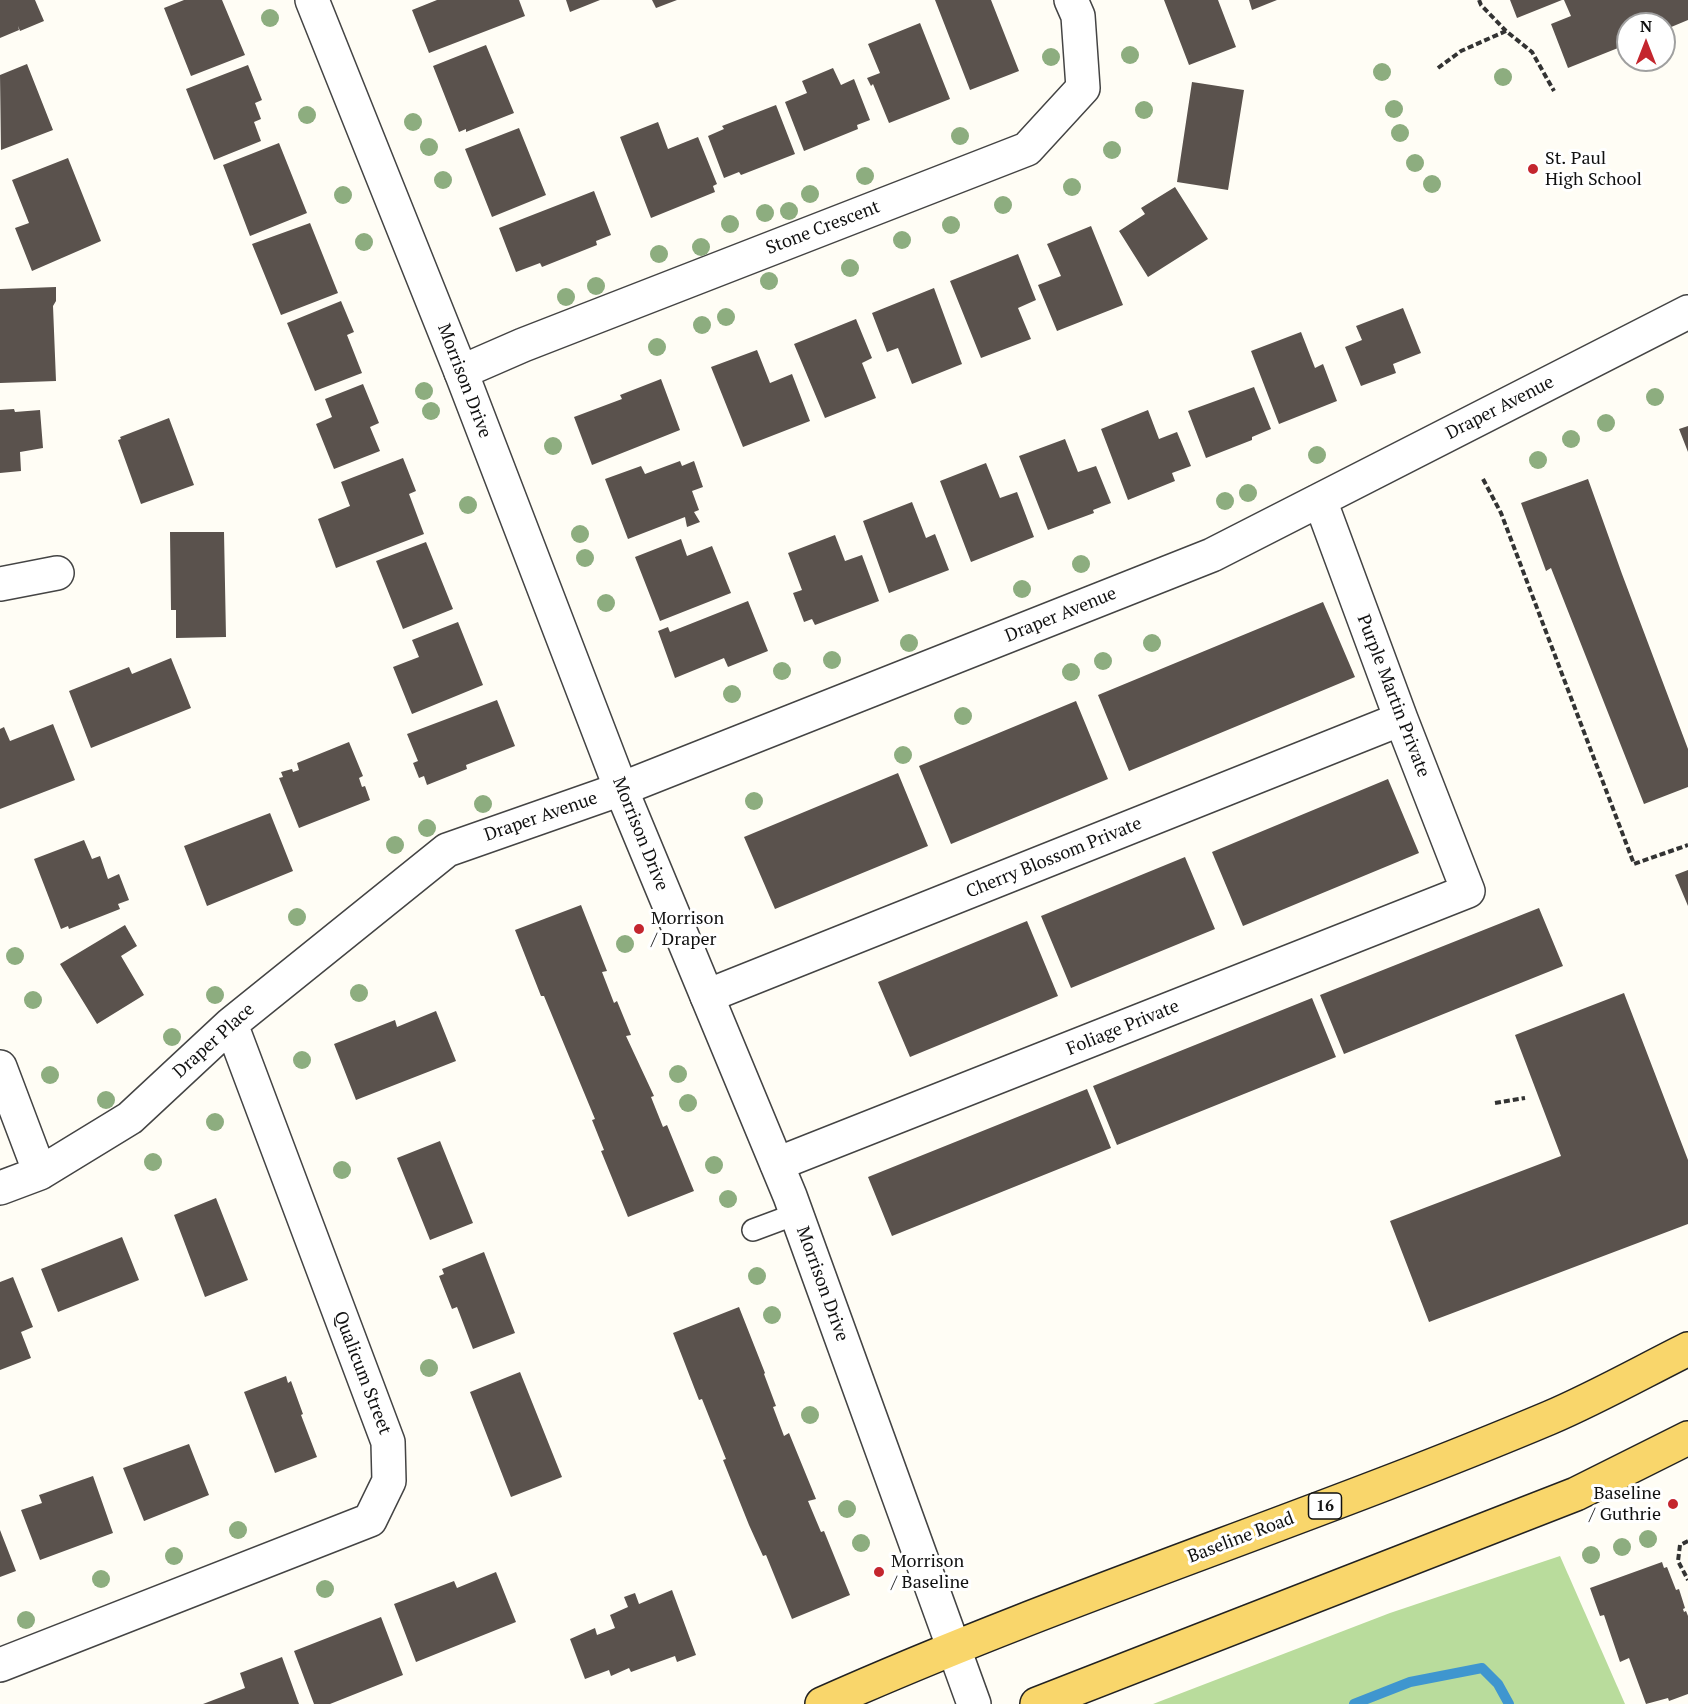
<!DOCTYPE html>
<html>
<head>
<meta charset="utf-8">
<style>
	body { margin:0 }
	#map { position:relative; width:1688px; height:1704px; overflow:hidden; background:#fffdf5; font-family:"PT Serif",serif }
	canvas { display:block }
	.north { position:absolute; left:1616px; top:12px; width:60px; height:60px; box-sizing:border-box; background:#fff; border:2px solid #a0a0a0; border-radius:50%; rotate:0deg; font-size:16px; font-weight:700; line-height:24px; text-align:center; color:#111 }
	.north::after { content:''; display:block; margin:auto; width:21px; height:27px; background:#c4262e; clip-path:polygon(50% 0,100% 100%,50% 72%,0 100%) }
</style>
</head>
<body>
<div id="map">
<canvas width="1688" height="1704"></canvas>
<div class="north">N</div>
</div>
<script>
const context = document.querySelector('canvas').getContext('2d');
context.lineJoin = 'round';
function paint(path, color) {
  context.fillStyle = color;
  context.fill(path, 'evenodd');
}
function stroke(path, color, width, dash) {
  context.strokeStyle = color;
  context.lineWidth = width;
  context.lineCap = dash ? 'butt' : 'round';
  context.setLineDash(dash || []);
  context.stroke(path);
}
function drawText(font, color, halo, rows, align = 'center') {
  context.font = font + ' "PT Serif",serif';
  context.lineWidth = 6;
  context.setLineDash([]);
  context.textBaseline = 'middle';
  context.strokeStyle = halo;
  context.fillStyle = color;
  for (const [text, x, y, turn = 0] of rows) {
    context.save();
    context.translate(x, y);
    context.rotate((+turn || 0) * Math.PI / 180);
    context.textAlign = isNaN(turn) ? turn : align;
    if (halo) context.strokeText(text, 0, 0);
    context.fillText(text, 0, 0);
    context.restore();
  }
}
const forest = new Path2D(`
	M1560,1556L1625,1704H1153L1390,1613Z`);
const stream = new Path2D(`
	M1354,1704L1410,1682L1482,1668L1498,1684L1509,1704`);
const building = new Path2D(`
	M0,0H35L44,21L20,31L18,26L19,30L0,38Z
	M184,0H222L245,55L191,76L164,8Z
	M437,0H519L525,16L429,53L412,10Z
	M566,0H600L570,12Z
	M652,0H677L656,8Z
	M935,0H991L1019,71L970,90Z
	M1164,0H1218L1236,47L1189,65Z
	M1249,0H1277L1252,10Z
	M1510,0H1562L1517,18Z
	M1564,0H1688V20L1664,30V24H1628V44L1568,68L1551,24L1571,16Z
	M920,23L950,99L889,123L873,84L871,86L867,78L880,73L868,44Z
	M486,45L514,113L466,132V129L459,132L433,66Z
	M27,64L53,130L1,150L0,75Z
	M248,65L262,100L255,103L261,119L254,122L261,141L214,160L186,89Z
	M833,68L841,85L854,79L870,120L857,125L858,129L804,151L785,102L807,93L802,81Z
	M1192,82L1244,90L1228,190L1177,182Z
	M776,105L795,154L741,175L739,172L724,178L708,136L724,129L722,126Z
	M658,122L668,149L698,137L717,184L713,186L715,192L651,218L620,137Z
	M519,128L546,195L492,217L465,149Z
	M279,143L307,213L250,236L223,165Z
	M68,158L101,241L32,271L15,228L29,223L12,180Z
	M1175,187L1208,239L1148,277L1119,231L1145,214L1141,208Z
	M594,191L611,235L596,241L597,245L542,267L540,263L516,272L499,228Z
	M310,223L338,293L281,315L252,244Z
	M1091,226L1123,305L1057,331L1038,285L1061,276L1047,244Z
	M1018,254L1036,300L1018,308L1031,339L981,358L950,281Z
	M56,287V301L53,306L56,381L0,383V289Z
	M934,288L962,364L912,384L898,348L887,352L872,313Z
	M341,301L354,332L347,335L362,373L315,391L287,323Z
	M1403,308L1421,353L1393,364L1396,373L1361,386L1345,347L1362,340L1356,326Z
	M856,319L872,358L862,363L876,398L825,418L794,344Z
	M1301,332L1315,368L1323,364L1337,401L1279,424L1251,351Z
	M757,350L770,383L792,374L810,421L743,447L711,367Z
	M661,379L680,430L592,465L574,417L622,399L620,395Z
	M363,384L379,423L370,427L380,451L334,469L316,424L332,417L325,399Z
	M1254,387L1271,429L1252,437V440L1206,458L1188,411Z
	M14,409L15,412L40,410L43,448L20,452L21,471L0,473V410Z
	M1148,410L1159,439L1177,432L1191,466L1172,473L1175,481L1128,500L1101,429Z
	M169,418L194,485L141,504L118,440L121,439L120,437Z
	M1688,426V452L1679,429Z
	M1065,439L1078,472L1096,466L1111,503L1093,510L1094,513L1048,530L1019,456Z
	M403,458L416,491L409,494L424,534L336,568L318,519L350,506L341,482Z
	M680,461L682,466L694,461L703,487L692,491L699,510L694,512L700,522L687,527L685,517L628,539L605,479L641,466L645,474Z
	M986,463L1000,498L1017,492L1034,537L971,562L940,481Z
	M1588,479L1622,574L1688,749V787L1644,804L1551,568L1546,571L1521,503Z
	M912,502L926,538L935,534L949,570L889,593L863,521Z
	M170,532H224L226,637L176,638V610H171Z
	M835,535L845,561L862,555L879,601L815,625L812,619L804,622L793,593L802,590L788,553Z
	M681,539L687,556L712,546L731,593L660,621L635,557Z
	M426,542L453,609L403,629L376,561Z
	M748,601L768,651L728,667L724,658L675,678L658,631L668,627L670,632Z
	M1323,602L1355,677L1129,771L1098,695Z
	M458,622L483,685L412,714L393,667L419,657L412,640Z
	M171,658L191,708L91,748L69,691L129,667L132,674Z
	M497,700L515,746L466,765L467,769L427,785L424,776L419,778L413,763L418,761L407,734Z
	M1076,701L1108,779L951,844L919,766Z
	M53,724L75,780L0,809V729L4,727L10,741Z
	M349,742L363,776L359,778L362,787L365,786L370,800L299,828L279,778L283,777L281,772L292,769L293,772L299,770L297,763Z
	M898,773L928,846L775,909L744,837Z
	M1388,779L1419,853L1243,926L1212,852Z
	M270,813L293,871L207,906L184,846Z
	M84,840L92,859L100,856L108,879L119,874L129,900L118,904L120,909L69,929L68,926L61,929L34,859Z
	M1185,857L1215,929L1071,988L1041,916Z
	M1688,870V906L1675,875Z
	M581,905L607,971L602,972L614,1003L617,1001L631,1035L626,1036L654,1096L651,1097L663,1127L667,1125L694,1191L628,1217L601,1151L604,1150L592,1120L595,1119L544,996H541L515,930Z
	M1539,908L1563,966L1344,1054L1320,995Z
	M1027,921L1058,996L910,1057L878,982Z
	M125,925L137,946L121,956L144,995L97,1024L60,964Z
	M1624,993L1688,1160V1224L1429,1322L1390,1221L1561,1156L1515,1035Z
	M1312,998L1336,1057L1117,1145L1093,1086Z
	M436,1011L456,1061L356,1100L334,1044L395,1020L397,1027Z
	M1087,1089L1111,1148L892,1236L868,1177Z
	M440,1141L473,1223L430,1240L397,1158Z
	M216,1198L248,1280L205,1297L174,1215Z
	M122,1237L139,1280L58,1312L41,1269Z
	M484,1252L515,1333L473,1349L457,1307L452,1309L439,1276L444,1274L442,1269Z
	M13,1277L33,1327L21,1332L31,1358L0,1370V1282Z
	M739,1307L765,1373L764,1374L776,1406L773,1407L784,1436L789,1433L816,1499L808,1501L821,1532L824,1531L850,1595L792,1619L766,1555L763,1556L749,1525L723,1460L726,1459L702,1399L699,1400L673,1333Z
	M520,1372L562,1477L511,1497L470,1392Z
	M286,1376L288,1383L291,1381L303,1414L301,1415L317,1457L275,1473L244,1392Z
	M189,1444L209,1495L144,1521L123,1468Z
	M93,1476L113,1533L40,1560L21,1510L42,1503L39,1495Z
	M0,1530L16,1571L0,1577Z
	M1662,1562L1664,1568L1667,1567L1676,1590L1679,1589L1685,1608L1683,1609L1684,1612L1686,1611L1688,1616V1694L1669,1701L1668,1698L1646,1704L1629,1658L1620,1662L1604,1615L1600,1616L1590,1588Z
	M496,1572L516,1622L416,1662L394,1604L454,1581L457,1588Z
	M672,1590L696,1655L677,1662L675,1656L631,1672L629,1668L611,1676L609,1670L585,1679L570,1639L595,1628L597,1635L615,1628L610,1615L628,1607L624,1597L635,1593L639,1604Z
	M381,1617L403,1675L330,1704H314L294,1651Z
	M282,1657L299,1704H203L245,1688L240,1673Z`);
const path = new Path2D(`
	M1479,0L1481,5L1506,31
	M1438,68L1461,51L1506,31L1532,52L1554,91
	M1483,479L1501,513L1634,864L1688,845
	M1495,1103L1525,1098
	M1688,1541L1680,1545L1678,1561L1688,1580`);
const service = new Path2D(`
	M753,1230L796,1214`);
const minor = new Path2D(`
	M461,372L523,345L1027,149L1083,88L1078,16L1071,0
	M0,584L57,573
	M707,996L1401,719
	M0,1067L40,1173
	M777,1164L1468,891L1401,719L1320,500
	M0,1188L40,1173L130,1118L231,1024L447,850L621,789L1212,555L1688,312
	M0,1665L370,1520L389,1481L388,1442L231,1024`);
const tertiary = new Path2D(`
	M312,0L461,372L621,789L790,1196L974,1704`);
const primary = new Path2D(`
	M822,1704C1060,1598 1309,1519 1549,1418C1596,1398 1642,1372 1688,1349
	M1037,1704L1576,1494L1688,1438`);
const trees = [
	[270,18],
	[1130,55],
	[1051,57],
	[1382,72],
	[1503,77],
	[1394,109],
	[1144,110],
	[307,115],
	[413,122],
	[1400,133],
	[960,136],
	[429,147],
	[1112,150],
	[1415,163],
	[865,176],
	[443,180],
	[1432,184],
	[1072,187],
	[810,194],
	[343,195],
	[1003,205],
	[789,211],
	[765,213],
	[730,224],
	[951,225],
	[902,240],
	[364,242],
	[701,247],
	[659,254],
	[850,268],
	[769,281],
	[596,286],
	[566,297],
	[726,317],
	[702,325],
	[657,347],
	[424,391],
	[1655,397],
	[431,411],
	[1606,423],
	[1571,439],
	[553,446],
	[1317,455],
	[1538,460],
	[1248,493],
	[1225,501],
	[468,505],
	[580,534],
	[585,558],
	[1081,564],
	[1022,589],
	[606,603],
	[909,643],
	[1152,643],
	[832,660],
	[1103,661],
	[782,671],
	[1071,672],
	[732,694],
	[963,716],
	[903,755],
	[754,801],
	[483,804],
	[427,828],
	[395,845],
	[297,917],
	[625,944],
	[15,956],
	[359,993],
	[215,995],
	[33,1000],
	[172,1037],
	[302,1060],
	[678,1074],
	[50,1075],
	[106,1100],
	[688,1103],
	[215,1122],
	[153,1162],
	[714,1165],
	[342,1170],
	[728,1199],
	[757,1276],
	[772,1315],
	[429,1368],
	[810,1415],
	[847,1509],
	[238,1530],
	[1648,1539],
	[861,1543],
	[1622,1547],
	[1591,1555],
	[174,1556],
	[101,1579],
	[325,1589],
	[26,1620]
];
const markers = [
	[1533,169,6,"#c4262e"],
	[639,929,6,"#c4262e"],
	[1673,1504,6,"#c4262e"],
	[879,1572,6,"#c4262e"]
];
const shields = [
	[1325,1506,33]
];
const shieldNames = [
	["16",1325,1506]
];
const poiNames = [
	["St. Paul",1545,159],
	["High School",1545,180],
	["Morrison",651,919],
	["/ Draper",651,940],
	["Baseline",1661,1494,"right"],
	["/ Guthrie",1661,1515,"right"],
	["Morrison",891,1562],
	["/ Baseline",891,1583]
];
const streetNames = [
	["Stone Crescent",823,228,-21],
	["Morrison Drive",464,381,69],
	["Draper Avenue",1500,408,-27],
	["Draper Avenue",1061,615,-22],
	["Purple Martin Private",1393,696,69],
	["Draper Avenue",541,817,-19],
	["Morrison Drive",640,834,68],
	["Cherry Blossom Private",1054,858,-22],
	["Foliage Private",1123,1028,-22],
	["Draper Place",214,1041,-42],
	["Morrison Drive",822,1284,70],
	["Qualicum Street",362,1373,69],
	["Baseline Road",1241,1538,-21]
];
paint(forest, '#b9dc9c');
stroke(stream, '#3f96cf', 10);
paint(building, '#5a524d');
stroke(service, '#444', 24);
stroke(minor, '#444', 36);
stroke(tertiary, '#444', 36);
stroke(primary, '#222', 36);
stroke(path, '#333', 4, [6, 3]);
stroke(service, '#fff', 21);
stroke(minor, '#fff', 33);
stroke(tertiary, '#fff', 33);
stroke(primary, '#f9d66b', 33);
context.fillStyle = '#8dad7f';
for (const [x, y] of trees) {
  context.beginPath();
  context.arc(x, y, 9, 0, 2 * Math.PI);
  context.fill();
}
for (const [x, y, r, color] of markers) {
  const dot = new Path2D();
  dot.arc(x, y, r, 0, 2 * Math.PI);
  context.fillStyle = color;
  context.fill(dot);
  stroke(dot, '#fff', 2);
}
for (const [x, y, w] of shields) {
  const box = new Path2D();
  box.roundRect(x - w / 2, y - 13, w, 26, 4.5);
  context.fillStyle = '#fff';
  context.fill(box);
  stroke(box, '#111', 1.5);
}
drawText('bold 16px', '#111', null, shieldNames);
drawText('18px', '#111', '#fff', poiNames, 'left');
drawText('18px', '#111', '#fff', streetNames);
</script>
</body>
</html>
